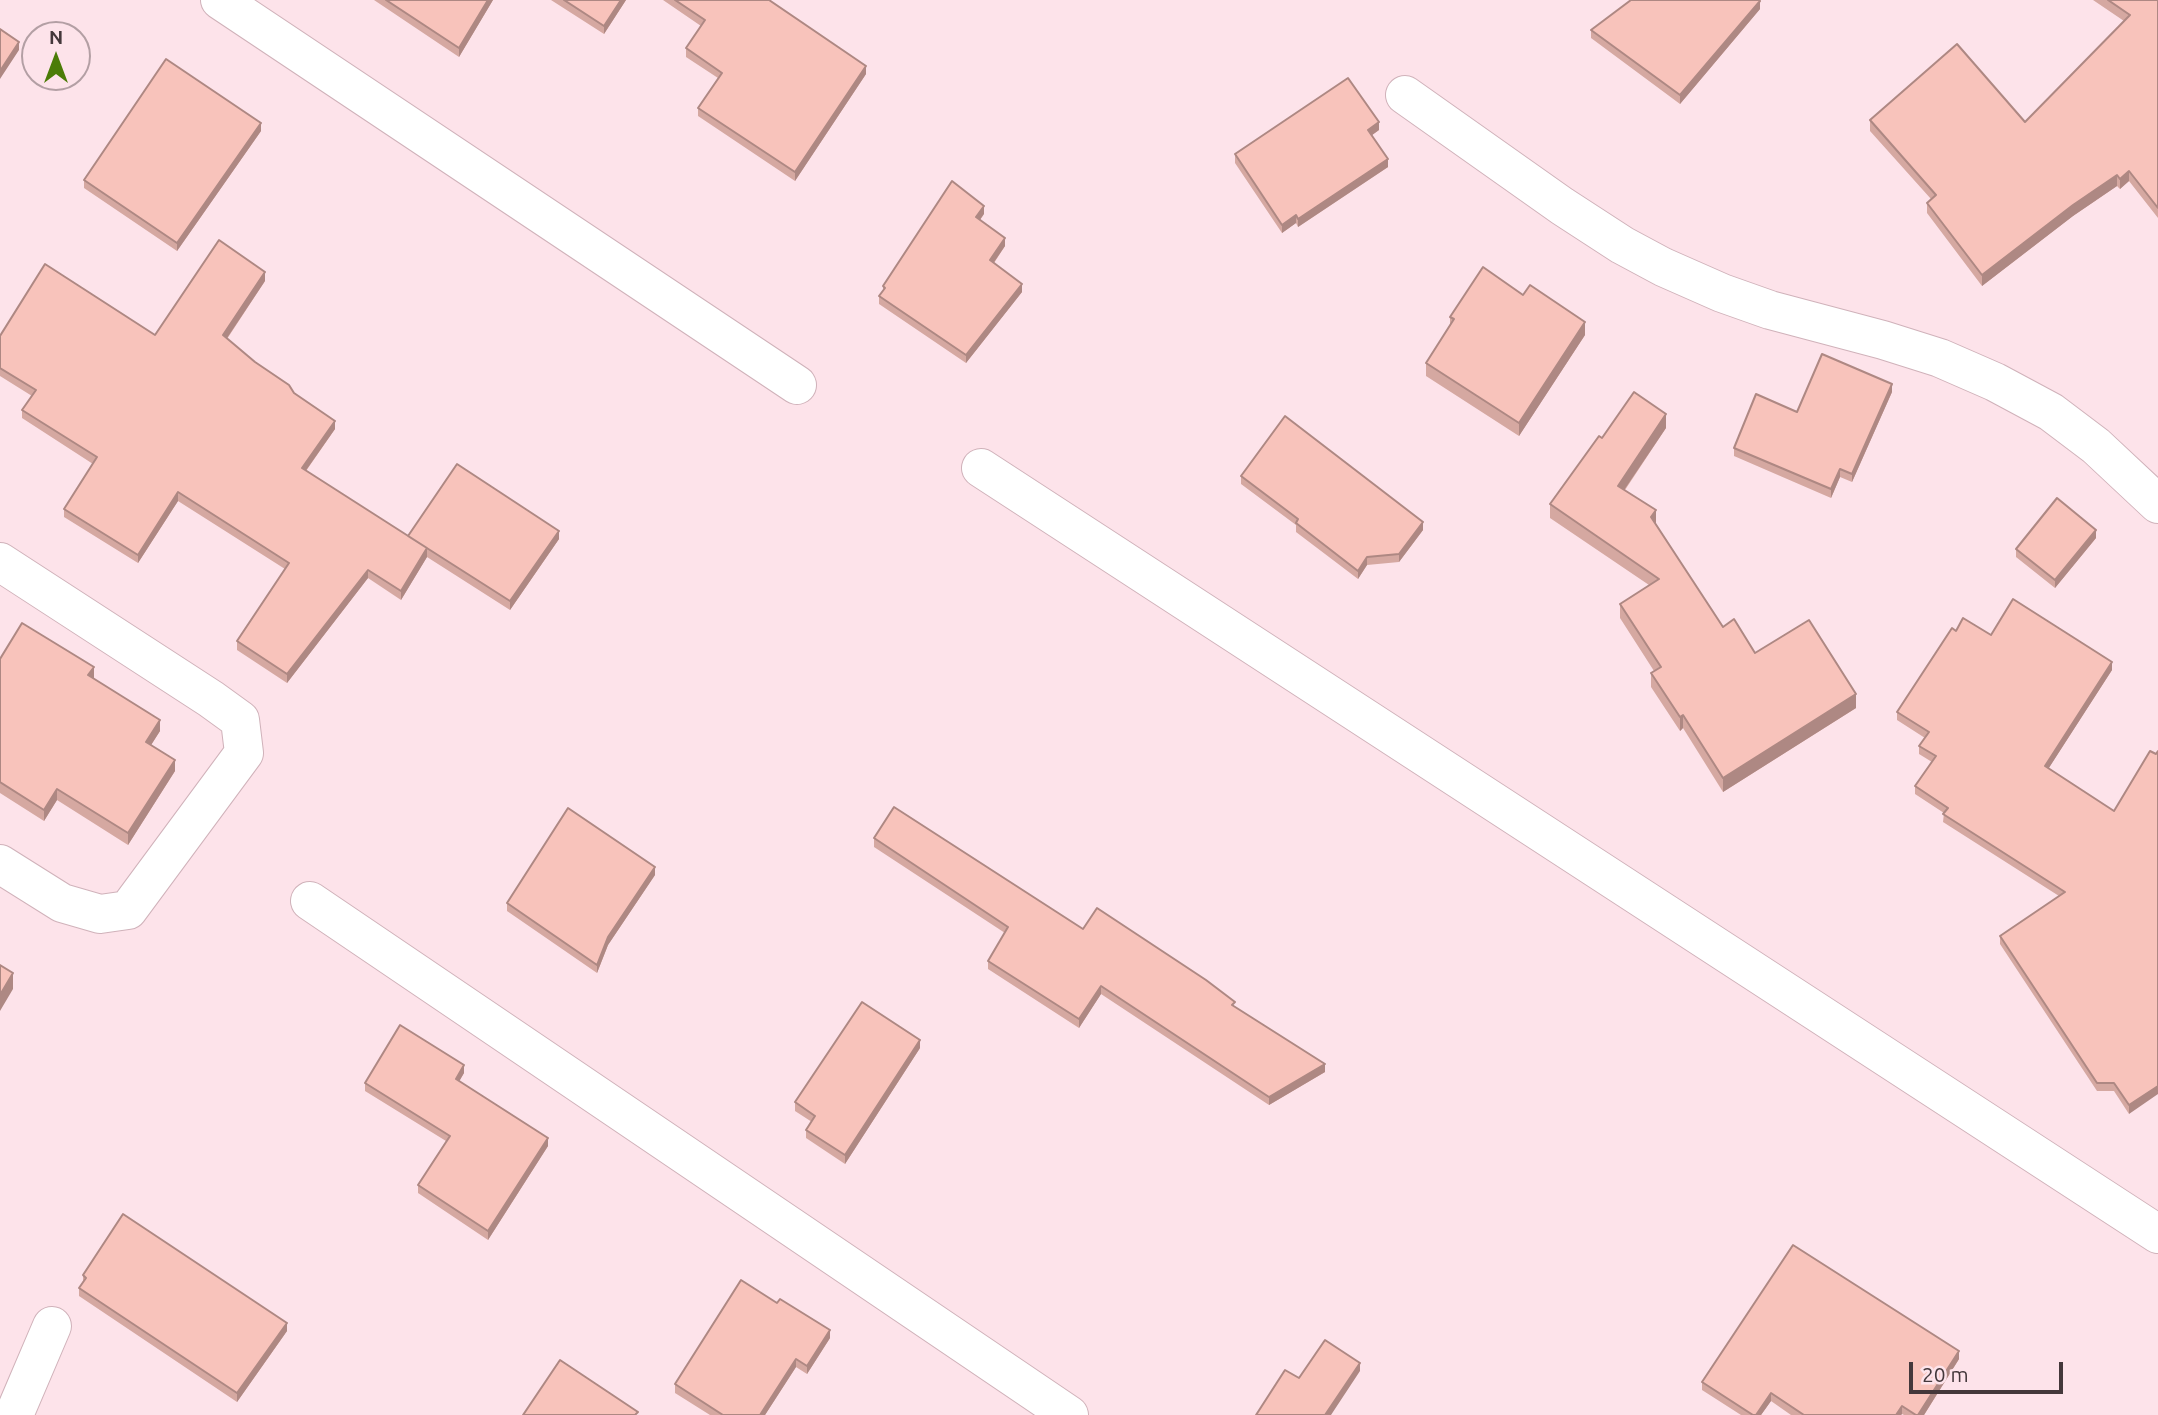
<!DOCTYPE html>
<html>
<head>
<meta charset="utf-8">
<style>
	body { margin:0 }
	#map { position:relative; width:2158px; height:1415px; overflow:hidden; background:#fde3ea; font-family:Ubuntu,sans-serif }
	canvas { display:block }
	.north { position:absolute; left:21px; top:21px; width:70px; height:70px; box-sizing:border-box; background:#fde3ea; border:2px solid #b39fa4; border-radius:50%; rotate:0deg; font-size:19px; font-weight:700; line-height:28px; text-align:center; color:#44383b }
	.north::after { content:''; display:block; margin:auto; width:24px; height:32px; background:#4b7c07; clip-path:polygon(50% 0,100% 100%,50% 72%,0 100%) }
	.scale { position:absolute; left:1909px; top:1362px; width:154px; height:32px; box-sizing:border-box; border:4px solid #44383b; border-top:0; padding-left:9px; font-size:21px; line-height:24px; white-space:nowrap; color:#44383b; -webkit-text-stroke:5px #fde3ea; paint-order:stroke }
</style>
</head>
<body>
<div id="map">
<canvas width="2158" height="1415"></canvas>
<div class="north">N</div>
<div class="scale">20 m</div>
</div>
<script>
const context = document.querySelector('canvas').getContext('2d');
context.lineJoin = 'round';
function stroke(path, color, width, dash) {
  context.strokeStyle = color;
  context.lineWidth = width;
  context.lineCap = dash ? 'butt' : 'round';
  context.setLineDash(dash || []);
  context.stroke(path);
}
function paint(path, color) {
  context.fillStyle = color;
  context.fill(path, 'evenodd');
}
const minor = new Path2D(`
	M220,0L797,385
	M1405,95L1562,206L1622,245L1663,267L1722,293L1770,310L1883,340L1940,358L1995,382L2051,412L2096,446L2158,504
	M981,468L2158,1234
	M0,562L211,699L240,720L244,753L128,910L100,914L62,903L0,864
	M310,901L1069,1415
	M14,1415L52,1326`);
const wall = new Path2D(`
	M374,0H493L459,57Z
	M551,0H626L604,34Z
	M663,0H769L866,74L795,181L698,116V108L718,78L686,57V48L701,26Z
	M2093,0H2158V218L2129,181L2120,189L2117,186L2073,216L1982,286L1927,213V203L1931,199L1870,131V120L2025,122L2124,21Z
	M1760,9L1680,104L1591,38V30Z
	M1379,130L1372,135L1388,167L1298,227L1296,223L1282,233L1235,163V154Z
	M261,131L177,251L84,188V180Z
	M984,214L980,220L1005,246L994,263L1022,292L966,363L879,304V296L883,291V286Z
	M265,281L227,339L294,393L335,429L306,471L408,536L559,539L510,610L427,557L401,600L368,578L287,683L237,650V641L285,569L178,501L138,563L64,517V509L93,464L22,418V410L32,396L0,376V336L155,335Z
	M1523,295L1585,335L1519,436L1426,376V363L1450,325V317Z
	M1892,392L1852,482L1840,477L1831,498L1734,456V448L1797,412Z
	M1666,428L1625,490L1656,524L1723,627L1755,653L1856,708L1723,792L1683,728L1680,731L1651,687V673L1654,671L1620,618V604L1649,585L1550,518V504L1602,438Z
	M1241,476L1423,530L1399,562L1367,565L1358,579L1296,532V525L1241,484Z
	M2096,538L2055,588L2016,557V549Z
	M1956,631L1991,635L2112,670L2048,769L2114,811L2150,751L2129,1114L2114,1091H2097L2000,944V936L2059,896L1943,822L1944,813L1915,794V786L1932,762L1919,754V746L1925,738L1897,720V712Z
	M0,659L94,678V679L160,731L151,745L175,771L128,845L57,800L44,821L0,793Z
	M874,838L1083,929L1235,1007L1325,1072L1269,1105L1101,994L1079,1028L988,969V961L1005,933L874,847Z
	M655,875L608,945L597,973L507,911V903Z
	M920,1048L845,1164L806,1138V1130L812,1122L795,1111V1102Z
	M464,1073L459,1081L548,1146L488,1240L418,1193V1185L446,1141L365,1091V1083Z
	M83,1275L287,1331L237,1402L79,1296V1288L83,1281Z
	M830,1338L807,1374L796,1367L765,1415H710L675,1393V1384Z
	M1959,1359L1924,1415H1904L1902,1414L1901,1415H1791L1771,1401L1761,1415H1741L1702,1390V1382Z`);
const shadedWall = new Path2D(`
	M488,0H493L459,57V48Z
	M621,0H626L604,34V26Z
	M1760,1V9L1680,104V95Z
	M19,42V50L0,79V71Z
	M866,66V74L795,181V172Z
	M1379,122V130L1368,138V130Z
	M261,123V131L177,251V243Z
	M1388,159V167L1298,227V219Z
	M2129,171V181L2120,189V179Z
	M2117,175V186L2073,216L1982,286V275L2073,205Z
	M984,206V214L976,225V217Z
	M1296,215V223L1282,233V225Z
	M1005,238V246L990,268V260Z
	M265,272V281L223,344V335Z
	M1022,284V292L966,363V355Z
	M1585,322V335L1519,436V423Z
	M1892,384V392L1852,482V474Z
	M1666,414V428L1618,499V486Z
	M335,421V429L302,476V468Z
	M1840,469V477L1831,498V489Z
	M178,492V501L138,563V555Z
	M1656,510V524L1651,517Z
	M1423,522V530L1399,562V554Z
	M2096,530V538L2055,588V580Z
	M559,531V539L510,610V601Z
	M427,548V557L401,600V591Z
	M1367,557V565L1358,579V571Z
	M368,570V578L287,683V674Z
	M2112,662V670L2045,774V766Z
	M94,667V678L88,687V675Z
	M1856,694V708L1723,792V778Z
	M1683,715V728L1680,731V717Z
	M160,720V731L146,753V742Z
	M175,760V771L128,845V833Z
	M57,789V800L44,821V810Z
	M655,867V875L608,945L597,973V965L608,937Z
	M13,973V989L0,1011V995Z
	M1101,986V994L1079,1028V1019Z
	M920,1040V1048L845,1164V1155Z
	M1325,1064V1072L1269,1105V1097Z
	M464,1065V1073L456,1087V1079Z
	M2158,1086V1094L2129,1114V1105Z
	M548,1138V1146L488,1240V1231Z
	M287,1323V1331L237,1402V1393Z
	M830,1330V1338L807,1374V1366Z
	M1959,1351V1359L1924,1415H1918Z
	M796,1359V1367L765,1415H760Z
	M1360,1363V1371L1331,1415H1325Z
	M1771,1393V1401L1761,1415H1756Z
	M1902,1406V1414L1901,1415H1896Z`);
const building = new Path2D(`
	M386,0H488L459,48Z
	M564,0H621L604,26Z
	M675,0H769L866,66L795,172L698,108L722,73L686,48L705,20Z
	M1631,0H1759L1760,1L1680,95L1591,30Z
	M2108,0H2158V208L2129,171L2120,179L2117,175L2073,205L1982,275L1927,203L1936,195L1870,120L1957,44L2025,122L2130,15Z
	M0,29L19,42L0,71Z
	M166,59L261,123L177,243L84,180Z
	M1348,78L1379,122L1368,130L1388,159L1298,219L1296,215L1282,225L1235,154Z
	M952,181L984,206L976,217L1005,238L990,260L1022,284L966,355L879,296L885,288L883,286Z
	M219,240L265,272L223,335L255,362L289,385L294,393L335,421L302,468L427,548L401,591L368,570L287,674L237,641L289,563L178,492L138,555L64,509L97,457L22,410L36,390L0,368V336L45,264L155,335Z
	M1483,267L1523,295L1530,285L1585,322L1519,423L1426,363L1454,319L1450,317Z
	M1822,354L1892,384L1852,474L1840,469L1831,489L1734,448L1756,394L1797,412Z
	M1634,392L1666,414L1618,486L1656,510L1651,517L1723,627L1734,619L1755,653L1809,620L1856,694L1723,778L1683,715L1680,717L1651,673L1661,667L1620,604L1659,579L1550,504L1599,436L1602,438Z
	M1285,416L1423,522L1399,554L1367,557L1358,571L1296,523L1298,519L1241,476Z
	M457,464L559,531L510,601L408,536Z
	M2057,498L2096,530L2055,580L2016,549Z
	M2013,599L2112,662L2045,766L2114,811L2150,751L2156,754L2158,751V1086L2129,1105L2114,1083H2097L2000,936L2065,892L1943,814L1948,808L1915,786L1936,756L1919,746L1929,732L1897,712L1952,628L1956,631L1963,618L1991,635Z
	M22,623L94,667L88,675L160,720L146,742L175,760L128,833L57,789L44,810L0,782V659Z
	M894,807L1083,929L1097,908L1206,980L1235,1002L1232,1005L1325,1064L1269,1097L1101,986L1079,1019L988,961L1008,927L874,838Z
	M568,808L655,867L608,937L597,965L507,903Z
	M0,965L13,973L0,995Z
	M862,1002L920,1040L845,1155L806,1130L815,1116L795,1102Z
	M400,1025L464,1065L456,1079L548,1138L488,1231L418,1185L450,1136L365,1083Z
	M123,1214L287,1323L237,1393L79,1288L86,1278L83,1275Z
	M1793,1245L1959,1351L1918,1415H1916L1902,1406L1896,1415H1804L1771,1393L1756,1415H1753L1702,1382Z
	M741,1280L777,1303L780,1299L830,1330L807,1366L796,1359L760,1415H723L675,1384Z
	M1325,1340L1360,1363L1325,1415H1256L1285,1370L1299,1378Z
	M560,1360L638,1412L635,1415H523Z`);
stroke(minor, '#d0b2ba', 40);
stroke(minor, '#fff', 38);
paint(wall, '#d5a8a1');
paint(shadedWall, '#ae8883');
paint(building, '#f8c3bb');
stroke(building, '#ae8883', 2);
</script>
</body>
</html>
